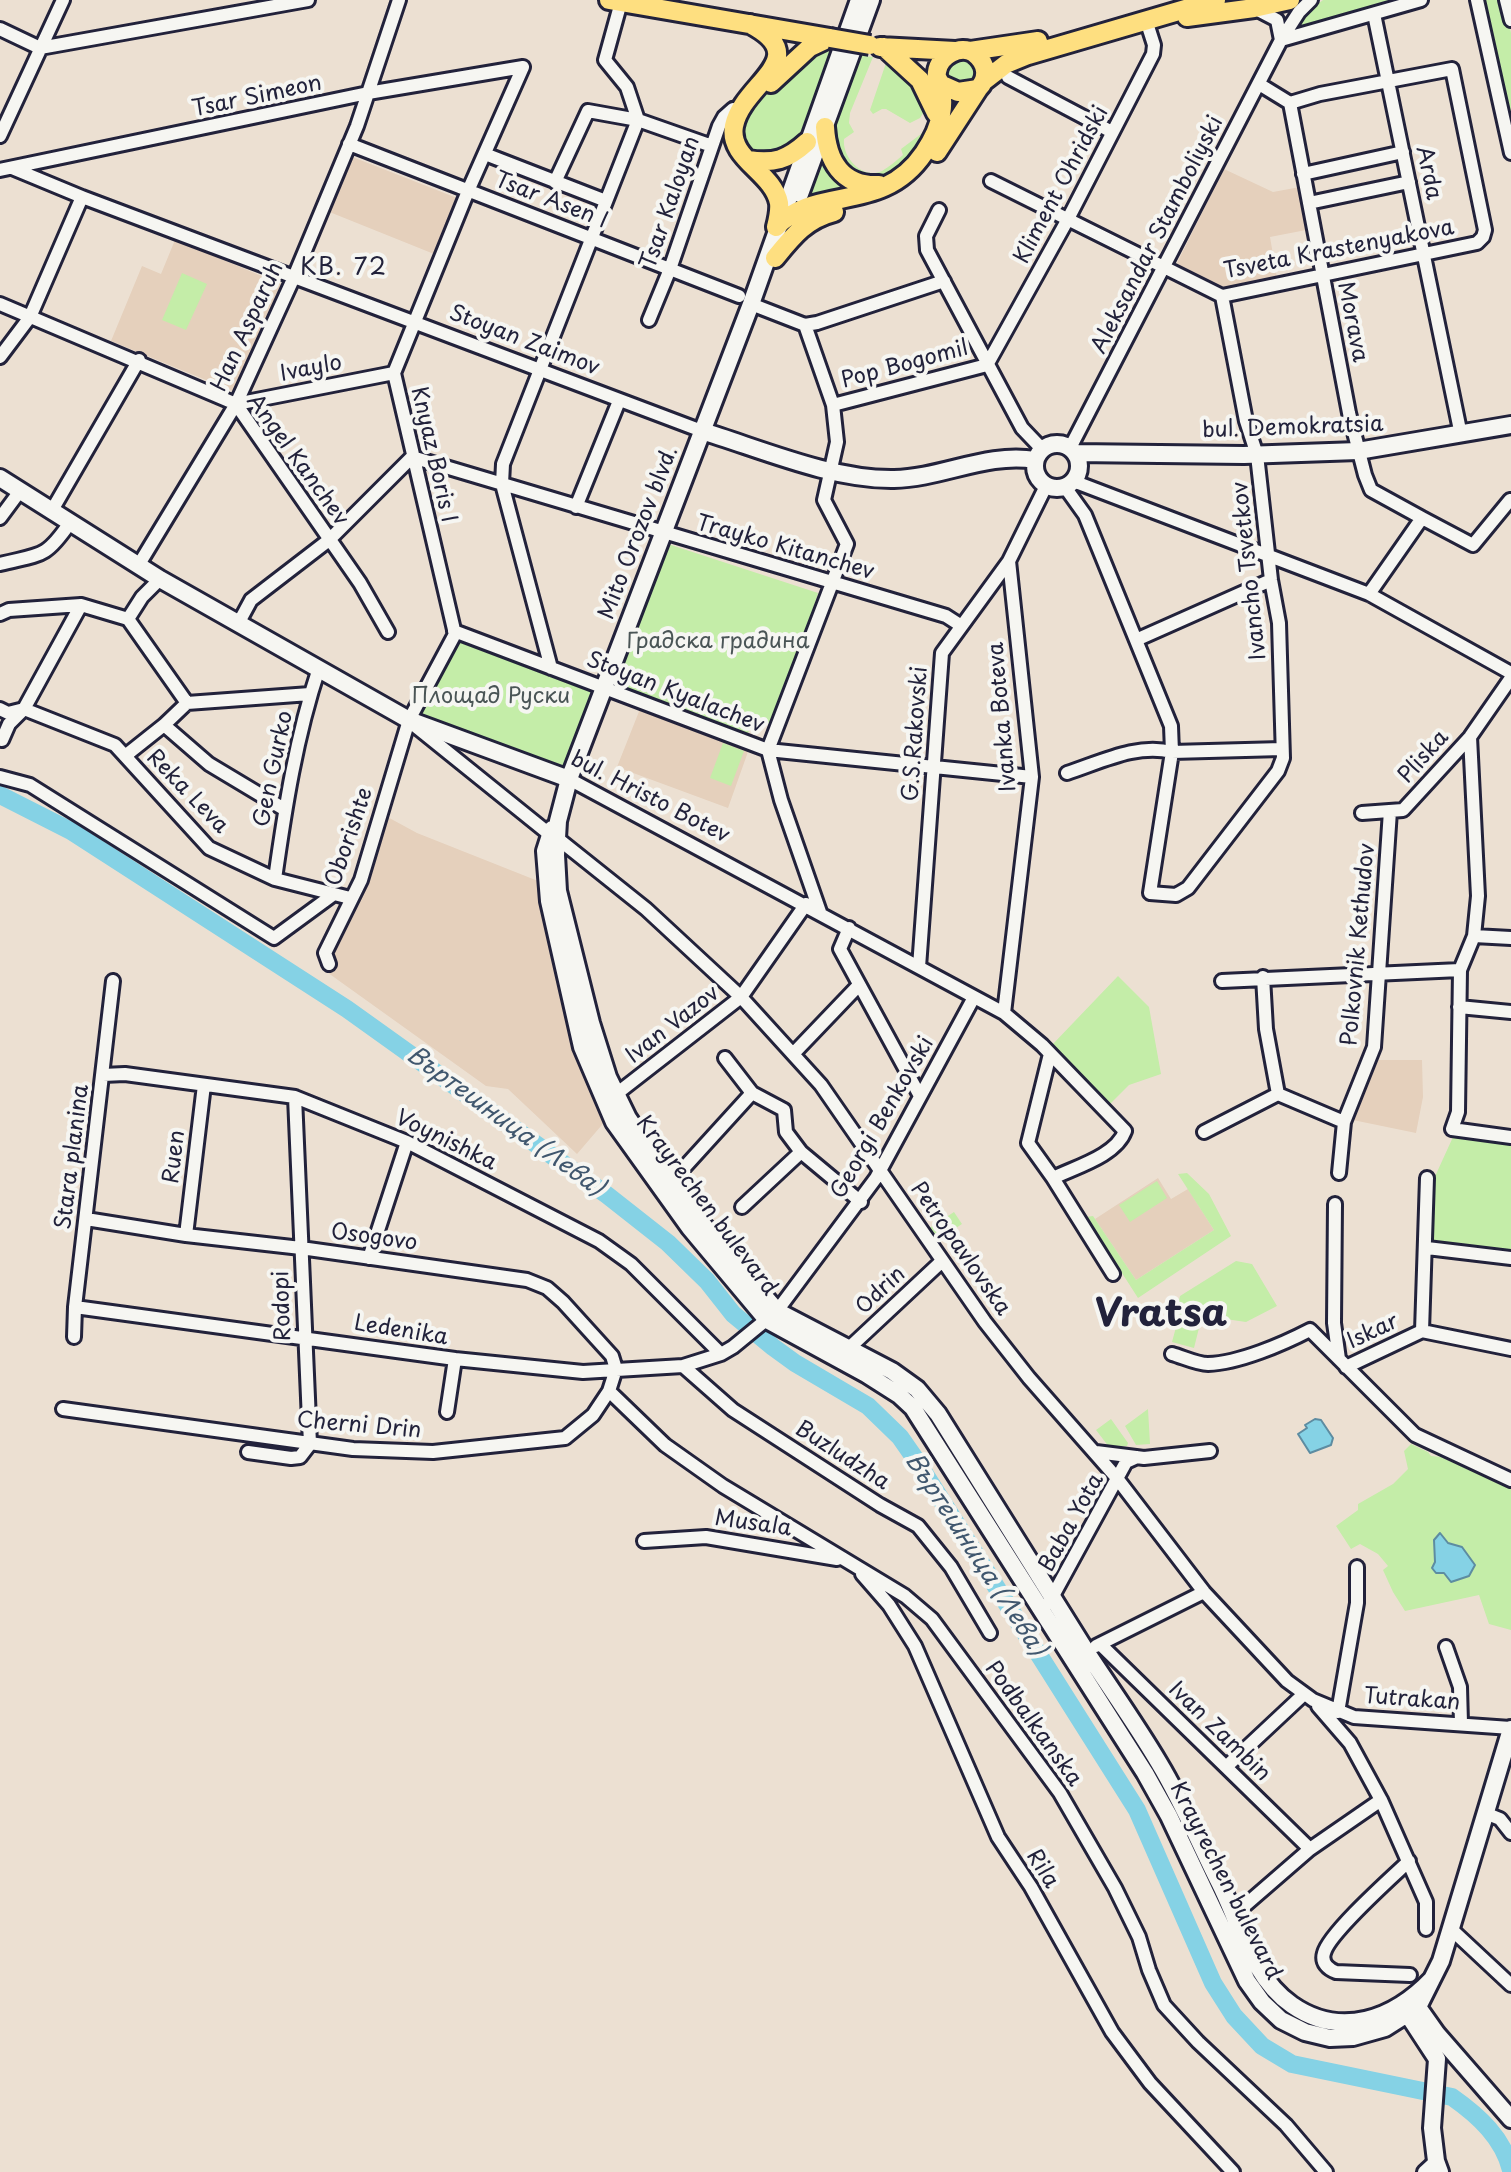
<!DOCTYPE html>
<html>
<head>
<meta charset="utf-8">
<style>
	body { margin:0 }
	canvas { display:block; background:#ece0d2 }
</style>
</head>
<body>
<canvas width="1511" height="2172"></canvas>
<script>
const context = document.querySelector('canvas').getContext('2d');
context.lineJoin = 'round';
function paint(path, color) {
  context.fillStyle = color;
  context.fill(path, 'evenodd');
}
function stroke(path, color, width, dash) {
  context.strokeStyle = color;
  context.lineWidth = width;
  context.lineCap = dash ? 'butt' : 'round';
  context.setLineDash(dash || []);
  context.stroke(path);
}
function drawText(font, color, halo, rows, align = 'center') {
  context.font = font + ' "Playpen Sans",sans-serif';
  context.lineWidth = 8;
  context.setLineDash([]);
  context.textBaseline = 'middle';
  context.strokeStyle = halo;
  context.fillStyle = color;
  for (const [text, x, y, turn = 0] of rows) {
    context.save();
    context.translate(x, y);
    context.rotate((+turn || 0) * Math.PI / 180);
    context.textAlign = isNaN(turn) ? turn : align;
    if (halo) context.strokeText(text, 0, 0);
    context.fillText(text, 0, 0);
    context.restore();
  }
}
const built = new Path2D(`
	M350,156L457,198L434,254L327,211Z
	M1224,169L1273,192L1300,187L1306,230L1270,237L1277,278L1225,290L1176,265Z
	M175,240L281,284L235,392L111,341L142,266L161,274Z
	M640,709L749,749L728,808L617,767Z
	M382,814L417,833L538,881L560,980L607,1119L577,1154L508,1089L486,1086L324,970L329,964L325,953L350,898Z
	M1376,1060H1422L1423,1097L1416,1133L1348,1119Z
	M1158,1178L1171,1199L1188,1189L1214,1230L1136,1280L1095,1219Z`);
const green = new Path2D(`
	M1323,0H1401L1294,33L1304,15Z
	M1477,0H1504L1511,33V153Z
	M817,47L835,51L799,143L761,158L749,150L742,133C751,97 790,71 817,47Z
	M857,55L873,57L850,113L849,123L854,132L844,139C842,157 862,180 882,171C889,167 897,160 903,155L901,149L933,125L922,148L889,179L862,178L841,163L831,125Z
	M962,58L975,61L978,78L967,85L954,82L945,76L950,63Z
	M890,61L918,80L927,107L920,118L910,123L886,109H882L873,114L870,110L886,63Z
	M822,149L864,189L801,206Z
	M182,273L207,284L186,330L162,320Z
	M668,544L818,593L778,725L753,720L747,736L613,687Z
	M457,637L597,691L567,771L416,716Z
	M723,743L744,751L731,786L710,778Z
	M1118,976L1149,1007L1161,1074L1129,1085L1109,1105L1052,1045Z
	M1453,1137L1511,1145V1255L1433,1246L1432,1183Z
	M1187,1173L1209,1194L1231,1236L1138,1298L1086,1217L1093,1216L1136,1280L1214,1230L1178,1174Z
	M1157,1181L1167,1198L1130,1222L1119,1205Z
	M954,1212L962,1224L936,1241L928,1229Z
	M1236,1261L1252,1264L1277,1306L1246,1322L1211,1317L1205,1325L1200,1324L1194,1348L1172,1342L1179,1316L1177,1308L1180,1296Z
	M1148,1409L1150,1444L1136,1445L1125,1426Z
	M1111,1419L1128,1443L1127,1446L1109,1447L1096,1430Z
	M1411,1444L1428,1452L1431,1456L1441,1457L1511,1489V1630L1489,1624L1479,1595L1405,1611L1393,1592L1383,1570L1388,1566L1378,1554L1360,1544L1351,1549L1336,1526L1358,1510V1504L1393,1484L1408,1469L1404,1451Z`);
const water = new Path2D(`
	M1315,1419L1321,1420L1333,1438L1331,1445L1310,1453L1298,1434L1307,1428L1305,1425Z
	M1440,1533L1448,1543L1462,1547L1475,1565L1469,1576L1451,1582L1444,1573H1436L1432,1568L1435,1562L1434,1540Z`);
const river = new Path2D(`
	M0,795L71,831L347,1009L607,1195L668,1243L707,1281L733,1314L773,1347L795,1363L868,1406L900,1437L916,1460L1137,1810L1213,1983L1234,2016L1262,2046L1292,2064L1452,2097C1479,2116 1503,2138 1511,2170`);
const street = new Path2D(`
	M1477,0L1511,153
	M1506,0L1511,20
	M1254,8L1277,20L1281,40
	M1374,14L1461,435
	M0,29L40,48L308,0
	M1281,40L1421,0
	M1008,77L1112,132
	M1290,103L1349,413L1365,475L1371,490L1422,518
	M0,136L63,0
	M349,144L739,296
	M485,154L606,201
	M12,168L82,197L702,431
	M0,170L368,93L523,67
	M1303,174L1403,152
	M991,181L1222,296L1477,243L1483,237L1485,230L1452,69L1320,94L1290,103L1259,84
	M555,182L588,111L638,120L712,146
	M1309,203L1409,182
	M939,210L926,236L927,250L1022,428L1042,449
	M0,304L236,404L360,583L388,632
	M751,304L805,325L817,323L944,281
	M649,320L670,269L719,126L724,117L733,109L739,112
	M805,325L833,405L837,442L824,500L847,544L768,750L781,800L820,912
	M0,357L30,317L82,197
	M236,404L394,373
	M833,405L987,365L1068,219L1153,54L1154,45L1146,20
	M1070,448L1281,40L1299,12L1311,0
	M1073,481L1369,594L1511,673
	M1065,487L1085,515L1171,726L1172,752L1150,893L1176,895L1188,888L1278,771L1283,758L1279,623L1271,580L1257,455L1246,421L1222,296
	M576,507L619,401
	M51,512L139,360
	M0,518L20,491
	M0,564C40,554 45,559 69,524
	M138,566L236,404L294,277L357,126L399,0
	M160,579L142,597L128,619L187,703
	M1369,594L1422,518L1473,545L1510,500
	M0,614L9,610L81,605L128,619
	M238,624L251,600L329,540L412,457L946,616L960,625
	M454,631L768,750L1032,777
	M1136,640L1271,580
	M551,668L502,484L503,464L638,120L627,87L605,60L621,2
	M0,709L8,713L24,709L115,745L209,848L275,879L350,898
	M164,725L209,764L284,809
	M414,725L548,833
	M1470,737L1478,896L1474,936L1460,970L1458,1112L1452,1129L1511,1137
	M2,740L9,724L24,709L81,605
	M125,756L164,725L187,703L310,694
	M1067,773C1101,762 1137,743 1172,752L1282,749
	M0,777L30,785L274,938L334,894
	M569,779L1004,1013L1042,1045L1125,1131C1116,1156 1075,1167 1053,1178
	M1362,813L1403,810L1470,737L1511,678
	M557,838L646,909L741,997L821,1085L985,1322L1029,1378L1116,1477L1204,1592L1287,1681L1313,1700L1354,1717L1511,1728
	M275,879C285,808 296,737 319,668
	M849,928L840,949L920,1096
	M1474,936L1511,938
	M329,964L325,953L361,880L409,720L455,634L394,373L468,191L523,67
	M919,967L942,653L1009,561L1046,486
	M1263,977L1266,1029L1278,1094
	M1222,981L1460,970
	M1459,1007L1511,1012
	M1004,1013L1032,777L1009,561
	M793,1054L859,985
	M1050,1054L1028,1143L1053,1178L1113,1274
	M725,1058L752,1093L784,1110L786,1132L801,1152L861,1202
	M103,1075L125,1074L295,1097L407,1142L599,1241L631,1264L721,1354
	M615,1095L741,997L806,904
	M1204,1132L1278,1094L1344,1122
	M1339,1173L1344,1122L1374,1047L1390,811
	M671,1182L752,1093
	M1335,1204L1334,1323L1339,1359
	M742,1207L801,1152
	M186,1235L204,1085
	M1427,1248L1511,1258
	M369,1258L407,1142
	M75,1307L455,1359L583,1372L683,1366L721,1354L733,1347L777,1311L876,1178L973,999
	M1422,1331L1427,1178
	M74,1337L75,1307L113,981
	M848,1349L941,1262
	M1172,1354C1183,1357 1197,1364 1208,1364C1239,1363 1283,1344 1310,1330L1415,1435L1511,1480
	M683,1366L733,1410L880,1505L918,1526L951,1567L990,1633
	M1346,1367L1422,1331L1511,1349
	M609,1391L665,1445L723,1486L905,1596L932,1619L1060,1793L1115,1888L1139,1937L1149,1970L1164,2005L1198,2042L1286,2125L1326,2172
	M63,1409L353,1449L433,1452L565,1438L593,1415L609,1391L616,1369L612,1356L563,1302L547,1288L527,1280L301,1248L186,1235L86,1219
	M447,1412L455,1359
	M248,1452L291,1458L300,1457L310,1444L295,1097
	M1096,1452L1144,1458L1210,1451
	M644,1541L706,1537L837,1559
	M862,1574L889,1605L915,1646L998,1837L1031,1887L1112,2032L1150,2083L1233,2172
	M1049,1603L1126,1462L1137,1457
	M1100,1644L1310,1849
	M1096,1646L1204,1592
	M1446,1647L1460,1687L1461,1723
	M1318,1706L1350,1743L1381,1800L1426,1902V1929
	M1338,1712L1357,1603V1567
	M1226,1767L1304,1694
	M1485,1813L1500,1819L1511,1833
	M1409,1861C1391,1878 1329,1933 1324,1953C1321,1963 1328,1969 1336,1972L1410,1975
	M1235,1914L1310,1849L1381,1800
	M1451,1929L1511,1985
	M1424,2172L1436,2161`);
const secondary = new Path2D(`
	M859,0L751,304L569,779L558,821L556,855L558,891L591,1023L608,1077L628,1118L671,1182L698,1219L777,1311L892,1371L917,1389L938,1414C988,1493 1037,1572 1086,1651C1110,1688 1136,1724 1159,1763C1182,1801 1199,1842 1219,1882C1240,1923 1252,1978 1292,2005C1341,2039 1394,2019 1432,1979
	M800,194L871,0
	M702,431C761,449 832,480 894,479C942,478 987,452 1035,460
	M1035 466a22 22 0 1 1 44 0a22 22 0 1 1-44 0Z
	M1075,453L1244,455L1358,451L1511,425
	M0,478L160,579L409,720L569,779
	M552,829L545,851L549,901L582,1047L614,1122L690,1228L767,1320L866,1374L899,1395L913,1408L1145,1773L1169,1816L1247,1981L1262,2002L1281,2020L1305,2032L1330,2038L1353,2037L1385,2028L1418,2007L1441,1961L1511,1729
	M1413,2000L1437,2034L1511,2119
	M1403,2007L1437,2059L1432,2128L1436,2161L1440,2172`);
const primary = new Path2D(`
	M609,0L830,38
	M1187,17L1254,8L1290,0
	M750,24C816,59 742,83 734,126C728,159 773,172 779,203C780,211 778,219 776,227
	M880,47L955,51
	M884,47L920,80L936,113
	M970,51L1038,41
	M984,81L1006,64L1028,55L1216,0
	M771,83L810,47L829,38
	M825,127C827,160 841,187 879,185
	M937,152L978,89
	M748,160C774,164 787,160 807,142
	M776,227C817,184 882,215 924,153C932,141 939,129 941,114C943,105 942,93 940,84C938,76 936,80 937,72C939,56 960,44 974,53C987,63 989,78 978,89L958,92L940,84
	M775,258C792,237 806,219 834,212`);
const primaryBridge = new Path2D(`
	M830,38L870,45`);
const streetNames = [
	["Tsar Simeon",257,97,-12],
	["Arda",1428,173,78],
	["Kliment Ohridski",1062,185,-62],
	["Tsar Asen I",551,201,21],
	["Tsar Kaloyan",671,203,-71],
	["Alеksandar Stamboliyski",1158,235,-63],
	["Tsveta Krastenyakova",1339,250,-11],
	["Morava",1352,322,79],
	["Han Asparuh",248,327,-65],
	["Stoyan Zaimov",524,341,21],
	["Pop Bogomil",905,365,-15],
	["Ivaylo",311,369,-11],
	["bul. Demokratsia",1293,428,-2],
	["Knyaz Boris I",433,455,77],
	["Angel Kanchev",297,460,54],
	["Mito Orozov blvd.",639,533,-69],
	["Trayko Kitanchev",785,548,16],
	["Ivancho Tsvetkov",1250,571,-96],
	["Stoyan Kyalachev",675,693,21],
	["Ivanka Boteva",1003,717,-95],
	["G.S.Rakovski",916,734,-86],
	["Pliska",1424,757,-48],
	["Gen Gurko",274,769,-78],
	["Reka Leva",187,792,46],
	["bul. Hristo Botev",650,798,27],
	["Oborishte",350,837,-71],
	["Polkovnik Kethudov",1359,945,-85],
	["Ivan Vazov",673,1025,-38],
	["Georgi Benkovski",883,1118,-60],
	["Voynishka",446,1141,26],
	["Stara planina",73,1157,-83],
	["Ruen",175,1157,-83],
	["Krayrechen bulevard",706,1206,53],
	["Osogovo",374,1238,8],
	["Petropavlovska",960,1249,55],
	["Odrin",881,1291,-43],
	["Rodopi",283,1306,-92],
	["Ledenika",401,1331,9],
	["Iskar",1373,1332,-25],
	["Cherni Drin",359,1426,5],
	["Buzludzha",842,1456,33],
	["Baba Yota",1072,1523,-61],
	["Musala",753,1524,8],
	["Tutrakan",1412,1700,4],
	["Podbalkanska",1033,1724,54],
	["Ivan Zambin",1219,1732,44],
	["Rila",1042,1869,58],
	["Krayrechen bulevard",1225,1881,63]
];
const parkNames = [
	["Градска градина",718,642],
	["Площад Руски",491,697]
];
const neighbourhoodNames = [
	["КВ. 72",344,268]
];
const waterNames = [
	["Въртешница (Лева)",505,1122,36],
	["Въртешница (Лева)",975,1555,57]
];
const townNames = [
	["Vratsa",1161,1316]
];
paint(built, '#e5d0bc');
paint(green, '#c4eda8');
paint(water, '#85d2e5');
stroke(water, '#5d8ca1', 2);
stroke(river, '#85d2e5', 18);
stroke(street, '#22223b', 18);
stroke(secondary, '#22223b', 22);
stroke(primary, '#22223b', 24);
stroke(street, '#f6f6f2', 12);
stroke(secondary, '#f6f6f2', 16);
stroke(primary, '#fedf80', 18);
stroke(primaryBridge, '#22223b', 24, []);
stroke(primaryBridge, '#fedf80', 18);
drawText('22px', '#22223b', '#f6f6f2', streetNames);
drawText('22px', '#4a5556', '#f6f6f2', parkNames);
context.letterSpacing = '2px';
drawText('24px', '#22223b', '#f6f6f2', neighbourhoodNames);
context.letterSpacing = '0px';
drawText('italic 24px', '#40576e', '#f6f6f2', waterNames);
drawText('bold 38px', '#22223b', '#f6f6f2', townNames);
</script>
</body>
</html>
